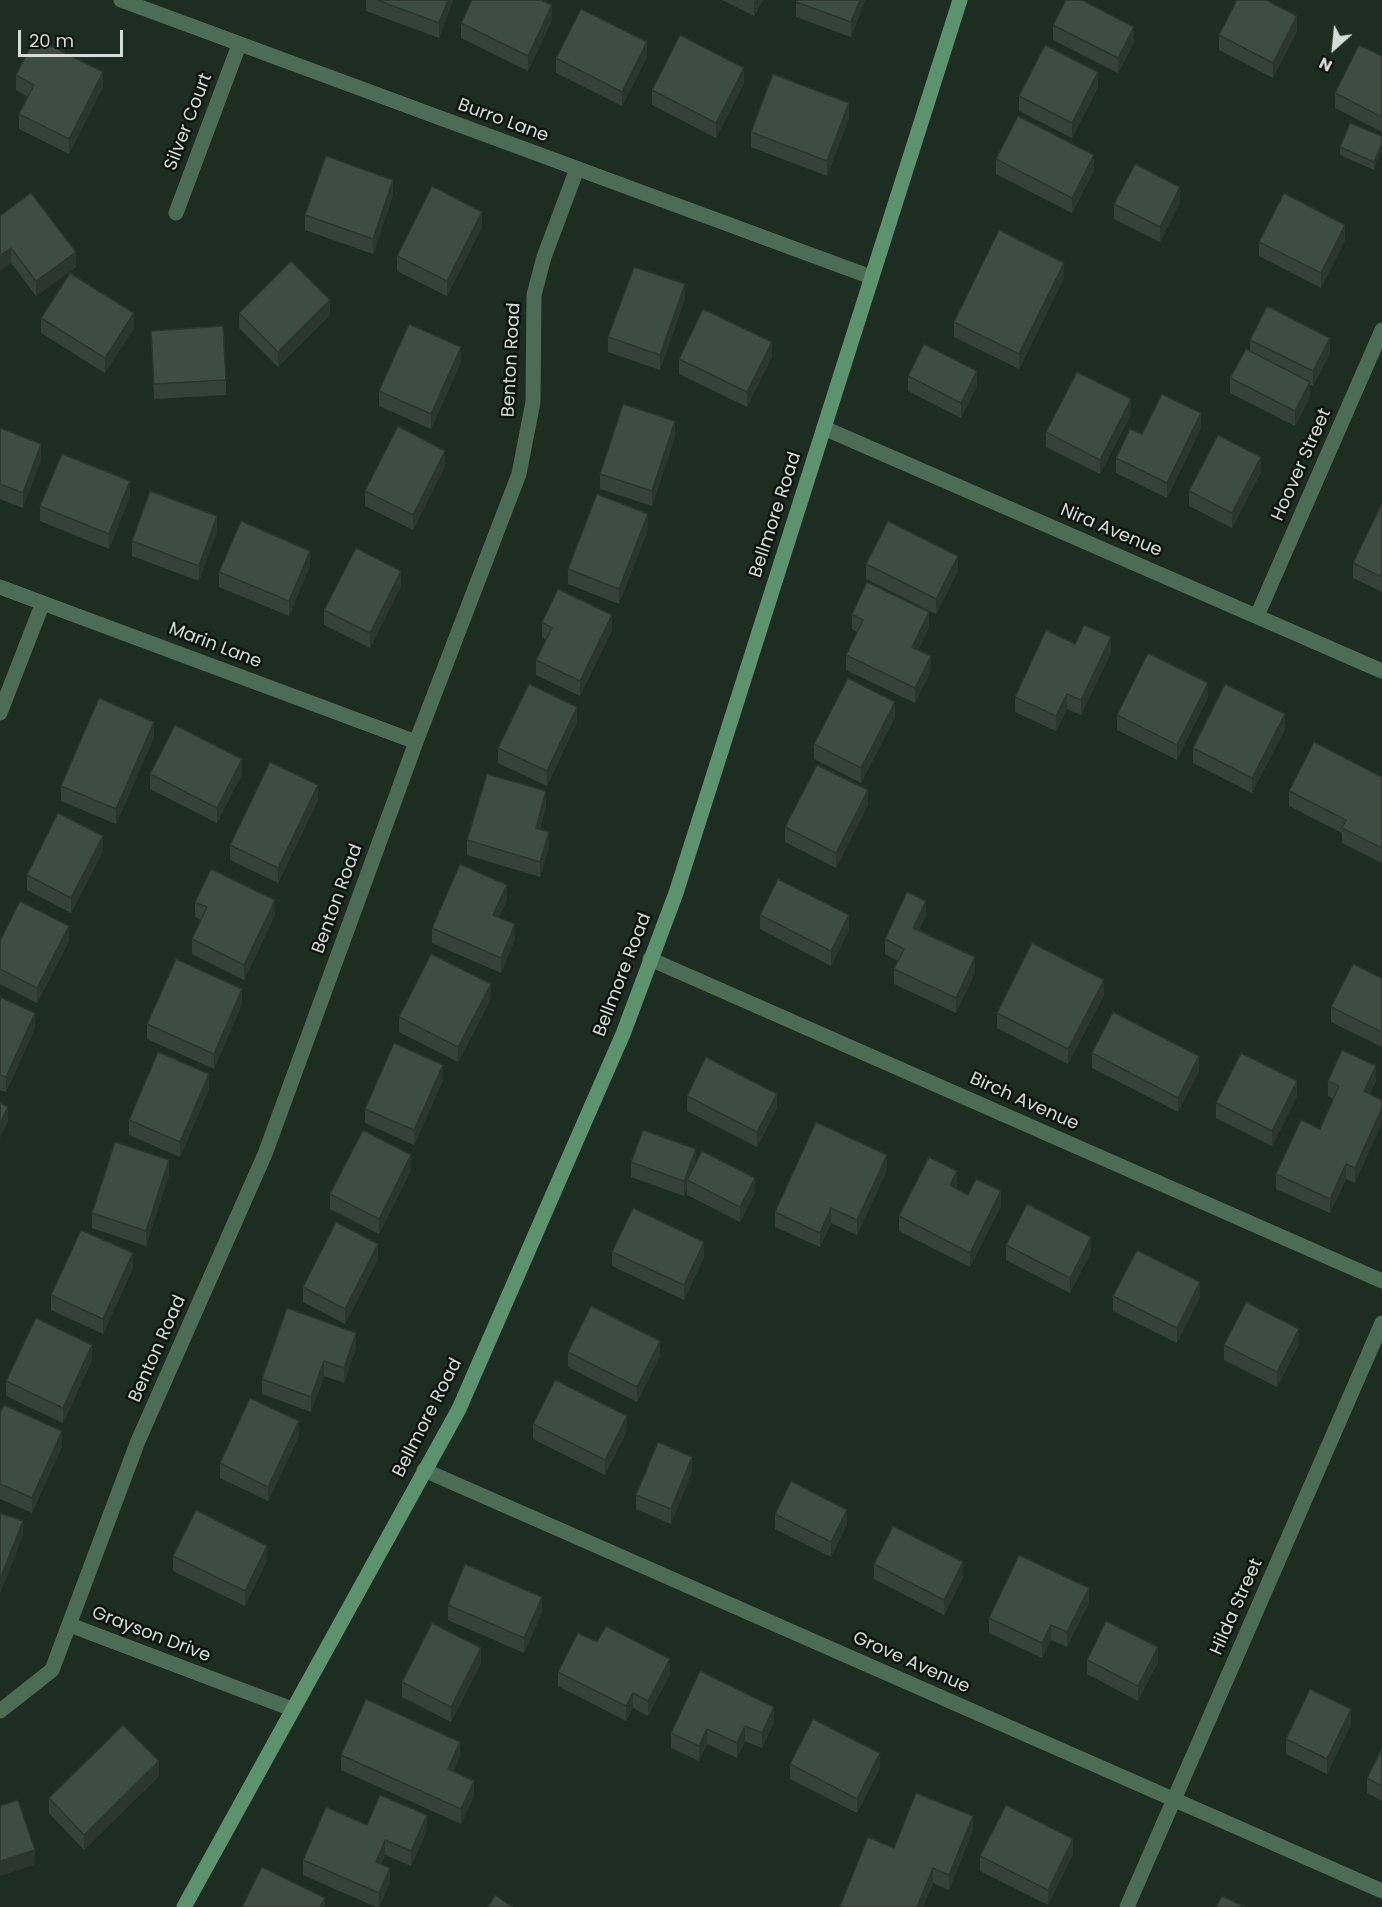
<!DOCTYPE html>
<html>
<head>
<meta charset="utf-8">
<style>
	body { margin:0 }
	#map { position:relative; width:1382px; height:1907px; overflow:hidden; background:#1e2d22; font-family:Poppins,sans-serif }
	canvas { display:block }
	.north { position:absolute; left:1304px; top:18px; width:60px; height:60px; -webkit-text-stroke:4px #0d130f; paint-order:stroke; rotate:207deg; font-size:16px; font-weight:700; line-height:24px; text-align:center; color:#d4ddd7 }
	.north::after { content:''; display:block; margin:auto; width:21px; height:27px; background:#d4ddd7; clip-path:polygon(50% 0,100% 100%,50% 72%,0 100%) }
	.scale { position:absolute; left:18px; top:30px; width:105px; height:27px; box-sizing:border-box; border:3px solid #d4ddd7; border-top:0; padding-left:8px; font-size:18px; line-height:21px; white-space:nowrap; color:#d4ddd7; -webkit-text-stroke:4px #0d130f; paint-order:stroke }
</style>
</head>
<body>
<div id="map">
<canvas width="1382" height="1907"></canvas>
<div class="north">N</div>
<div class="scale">20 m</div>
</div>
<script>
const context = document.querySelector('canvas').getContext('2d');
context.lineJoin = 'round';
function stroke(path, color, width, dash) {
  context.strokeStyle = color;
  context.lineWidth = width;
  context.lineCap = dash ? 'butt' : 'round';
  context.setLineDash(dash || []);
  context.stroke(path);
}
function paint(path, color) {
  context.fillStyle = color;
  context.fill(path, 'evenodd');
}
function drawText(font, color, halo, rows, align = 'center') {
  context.font = font + ' Poppins,sans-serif';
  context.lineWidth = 5;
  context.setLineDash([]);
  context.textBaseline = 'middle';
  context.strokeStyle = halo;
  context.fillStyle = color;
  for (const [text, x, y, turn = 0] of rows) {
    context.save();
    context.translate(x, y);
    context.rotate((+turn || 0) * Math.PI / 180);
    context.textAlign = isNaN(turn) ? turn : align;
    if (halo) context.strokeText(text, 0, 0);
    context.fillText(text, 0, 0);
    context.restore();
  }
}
const street = new Path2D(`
	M121,0L871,277
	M176,213L239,45
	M824,428L1382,671
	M0,587L416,742
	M1257,616L1382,330
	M0,713L42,605
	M650,959L1382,1281
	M424,1470L1382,1891
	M70,1625L292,1709
	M0,1711L52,1670L138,1441L265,1154L416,742L519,474L533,402L534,295L544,257L577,169
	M1127,1907L1382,1323`);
const secondary = new Path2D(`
	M184,1907L459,1409L623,1034L676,893L960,0`);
const wall = new Path2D(`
	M366,0H453L439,38L366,11Z
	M722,0H763L754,16Z
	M865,0L851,37L796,17V2Z
	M552,20L528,71L461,38V23Z
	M1053,25L1134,42L1118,73L1053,40Z
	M1297,31L1273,78L1219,50V35Z
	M1382,56V132L1335,108V93Z
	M647,57L622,106L556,73V58Z
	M16,75L103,87L69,154L19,129V114L28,97L16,90Z
	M744,83L716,138L652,105V90Z
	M1098,87L1072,138L1019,111V96Z
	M849,118L827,176L751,147V132Z
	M1382,136L1374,170L1340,155V147Z
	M996,159L1094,170L1072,213L996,174Z
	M393,195L373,254L305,230V215Z
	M1180,202L1160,242L1114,219V204Z
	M0,216L76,267L36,296L11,263Z
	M482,227L447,296L397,271V256Z
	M1345,240L1321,288L1259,256V242Z
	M1064,278L1019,369L954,337V322Z
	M685,299L660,370L608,352V337Z
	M239,313L330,315L278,367L239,328Z
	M41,318L134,328L105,373L41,333Z
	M151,331L226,380V395L154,399Z
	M1250,340L1330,353L1313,386L1310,385V397L1295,426L1230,393V378L1250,351Z
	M772,357L747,407L679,374V359Z
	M461,362L431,429L379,406V391Z
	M908,376L977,386L961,418L908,391Z
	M1131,414L1100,474L1046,447V432Z
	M0,428L41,459L23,508L0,499Z
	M1201,428L1167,498L1116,473V458L1142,434Z
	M675,436L652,506L600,489V474Z
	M445,466L413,530L365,506V491Z
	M1261,472L1232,528L1189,506V491Z
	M130,496L109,549L40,521V506Z
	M1382,503V592L1353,578V563Z
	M648,529L619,604L568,584V569Z
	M217,531L199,581L132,556V541Z
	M866,564L958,571L936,614L866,579Z
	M310,565L289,616L219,587V572Z
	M401,586L370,648L324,625V610Z
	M852,614L929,627L918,650L931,671L915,703L846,670V655L857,632L852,629Z
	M542,622L612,630L580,696L536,675V660L546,640L542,637Z
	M1075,644L1111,652L1081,715L1067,709L1056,731L1015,712V697Z
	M1208,697L1177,760L1117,730V715Z
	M895,717L861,783L814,759V744Z
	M577,722L547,786L498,763V748Z
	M1285,729L1252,793L1193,763V748Z
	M154,737L116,824L61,801V786Z
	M150,774H242L217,823L150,789Z
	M1382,777V863L1342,843V833L1289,806V791Z
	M318,800L278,883L230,860V845Z
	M868,805L836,868L785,842V827Z
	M546,806L540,829L549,847L540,877L467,855V840Z
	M103,851L71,913L27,890V875Z
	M507,900L499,917L515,939L501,973L432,943V928Z
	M195,902L275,915L244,980L192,954V939L201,920L195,917Z
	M760,915L849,930L831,966L760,929Z
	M926,916L918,931L975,972L956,1013L894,984V969L898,961L885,954V939Z
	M0,941H69L37,1003L0,984Z
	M1382,978V1047L1331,1022V1007Z
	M1104,995L1068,1064L997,1028V1013Z
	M0,997L35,1028L6,1092L0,1090Z
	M491,999L458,1062L399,1032V1017Z
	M242,1004L214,1069L147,1039V1024Z
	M1092,1053L1199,1071L1178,1112L1092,1068Z
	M443,1080L414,1145L365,1123V1109Z
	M1328,1081H1376L1370,1094L1355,1183L1346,1179L1330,1213L1276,1189V1174L1320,1129L1333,1099L1328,1096Z
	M209,1089L180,1157L129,1135V1120Z
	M687,1096L777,1108L757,1147L687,1111Z
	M1297,1096L1272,1146L1216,1118V1103Z
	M631,1162L696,1163L755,1192L740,1222L687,1195V1188L684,1196L631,1177Z
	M411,1170L379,1234L330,1209V1194Z
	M887,1170L857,1235L831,1223L820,1247L775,1227V1212Z
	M169,1175L146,1246L92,1228V1213Z
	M957,1186L956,1188L968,1195L1001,1206L970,1267L899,1231V1216Z
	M1006,1245L1091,1252L1070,1293L1006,1260Z
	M612,1252L704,1257L684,1300L612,1266Z
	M378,1259L345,1324L303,1302V1287Z
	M133,1268L103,1334L51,1310V1295Z
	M1113,1296L1200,1297L1177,1343L1113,1311Z
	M1299,1344L1277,1387L1224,1360V1345Z
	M356,1348L344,1383L324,1376L311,1412L262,1394V1379Z
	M568,1352L660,1356L637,1402L568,1367Z
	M92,1360L63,1423L6,1396V1381Z
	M0,1413L62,1446L32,1513L0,1499Z
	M533,1424L627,1431L605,1475L533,1439Z
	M299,1436L268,1501L220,1478V1463Z
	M692,1472L671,1524L636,1509V1495Z
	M775,1514L847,1524L831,1557L775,1529Z
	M173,1556L267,1560L245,1606L173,1571Z
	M874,1564L963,1577L944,1615L874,1579Z
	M1089,1603L1067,1647L1051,1640L1042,1658L989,1633V1618Z
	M448,1605L542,1612L524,1653L448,1620Z
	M597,1642L670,1674L648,1716L633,1708L626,1721L558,1686V1672Z
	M1087,1660L1158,1662L1138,1701L1087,1674Z
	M481,1663L451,1722L402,1697V1682Z
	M774,1722L762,1748L745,1741L737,1758L707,1744L699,1761L671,1748V1733Z
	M1351,1724L1327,1774L1286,1754V1739Z
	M1382,1749V1801L1367,1793V1778Z
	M341,1755L460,1756L453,1772L474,1796L461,1824L341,1770Z
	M790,1764L880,1768L857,1813L790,1779Z
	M159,1776L84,1850L49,1813V1798Z
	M367,1825L427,1830L411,1866L385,1855L381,1864L390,1883L379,1907H376L303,1875V1860Z
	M973,1830L949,1890L933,1883L923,1907H840V1906L894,1848Z
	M1073,1854L1048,1905L980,1871V1856Z`);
const shadedWall = new Path2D(`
	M448,0H453L439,38V23Z
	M755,0H763L754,16V1Z
	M860,0H865L851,37V22Z
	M552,5V20L528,71V56Z
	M1297,16V31L1273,78V63Z
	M1134,27V42L1118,73V58Z
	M647,42V57L622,106V92Z
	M744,68V83L716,138V123Z
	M103,72V87L69,154V139Z
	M1098,72V87L1072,138V123Z
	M849,103V118L827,176V161Z
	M1382,143V150L1374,170V162Z
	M1094,155V170L1072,213V198Z
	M393,180V195L373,254V239Z
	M1180,187V202L1160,242V227Z
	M482,212V227L447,296V281Z
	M1345,225V240L1321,288V273Z
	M11,248V263L0,271V256Z
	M76,252V267L36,296V281Z
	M1064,263V278L1019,369V354Z
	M685,284V299L660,370V355Z
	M330,300V315L278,367V352Z
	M134,313V328L105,373V358Z
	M1330,338V353L1313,386V371Z
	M772,342V357L747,407V392Z
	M461,347V362L431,429V414Z
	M977,371V386L961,418V403Z
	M1310,382V397L1295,426V411Z
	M1131,399V414L1100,474V460Z
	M1201,413V428L1167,498V483Z
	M675,421V436L652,506V491Z
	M41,444V459L23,508V493Z
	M445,451V466L413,530V515Z
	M1261,457V472L1232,528V513Z
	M130,481V496L109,549V534Z
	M648,514V529L619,604V589Z
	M217,516V531L199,581V566Z
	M310,551V565L289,616V601Z
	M958,556V571L936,614V599Z
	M401,571V586L370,648V633Z
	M929,612V627L912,662V647Z
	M612,615V630L580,696V681Z
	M1111,637V652L1081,715V700Z
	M931,656V671L915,703V688Z
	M1208,683V697L1177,760V745Z
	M1067,694V709L1056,731V716Z
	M895,702V717L861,783V768Z
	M577,707V722L547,786V771Z
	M1285,714V729L1252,793V778Z
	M154,722V737L116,824V809Z
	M242,759V774L217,823V808Z
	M318,785V800L278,883V868Z
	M868,790V805L836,868V853Z
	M546,791V806L536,843V828Z
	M549,832V847L540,877V862Z
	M103,836V851L71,913V898Z
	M507,885V900L493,930V915Z
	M275,900V915L244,980V965Z
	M926,901V916L913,943V928Z
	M849,915V930L831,966V951Z
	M515,924V939L501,973V958Z
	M69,926V941L37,1003V988Z
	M975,957V972L956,1013V998Z
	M1104,980V995L1068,1064V1049Z
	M491,984V999L458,1062V1047Z
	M242,989V1004L214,1069V1054Z
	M35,1013V1028L6,1092V1077Z
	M1199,1056V1071L1178,1112V1098Z
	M443,1065V1080L414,1145V1130Z
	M1376,1066V1081L1364,1106V1091Z
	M209,1074V1089L180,1157V1142Z
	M1297,1081V1096L1272,1146V1131Z
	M777,1094V1108L757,1147V1132Z
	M8,1107V1122L0,1138V1123Z
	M1382,1108V1123L1355,1183V1168Z
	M696,1149V1164L687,1180V1188L684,1196V1181Z
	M411,1155V1170L379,1234V1219Z
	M887,1155V1170L857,1235V1220Z
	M169,1160V1175L146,1246V1231Z
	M1346,1164V1179L1330,1213V1199Z
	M957,1171V1186L950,1200V1185Z
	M755,1178V1192L740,1222V1207Z
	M1001,1191V1206L970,1267V1253Z
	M831,1208V1223L820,1247V1233Z
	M1091,1237V1252L1070,1293V1278Z
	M704,1242V1257L684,1300V1285Z
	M378,1244V1259L345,1324V1309Z
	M133,1253V1268L103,1334V1319Z
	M1200,1282V1297L1177,1343V1328Z
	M1299,1329V1344L1277,1387V1372Z
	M356,1333V1348L344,1383V1368Z
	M660,1341V1356L637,1402V1387Z
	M92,1345V1360L63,1423V1408Z
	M324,1361V1376L311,1412V1397Z
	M627,1416V1431L605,1475V1460Z
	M299,1421V1436L268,1501V1487Z
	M62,1431V1446L32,1513V1498Z
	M692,1457V1472L671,1524V1509Z
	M847,1510V1524L831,1557V1542Z
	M23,1521V1536L0,1594V1579Z
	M267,1546V1560L245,1606V1591Z
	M963,1562V1577L944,1615V1600Z
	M1089,1588V1603L1067,1647V1632Z
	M542,1597V1612L524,1653V1638Z
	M1051,1625V1640L1042,1658V1643Z
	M1158,1647V1662L1138,1701V1686Z
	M481,1648V1663L451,1722V1707Z
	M670,1659V1674L648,1716V1701Z
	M633,1693V1708L626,1721V1706Z
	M774,1707V1722L762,1748V1733Z
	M1351,1709V1724L1327,1774V1759Z
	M745,1726V1741L737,1758V1743Z
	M707,1729V1744L699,1761V1746Z
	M460,1742V1756L448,1784V1769Z
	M880,1753V1768L857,1813V1799Z
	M159,1761V1776L84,1850V1835Z
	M474,1781V1796L461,1824V1809Z
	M427,1815V1830L411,1866V1851Z
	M973,1816V1830L949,1890V1875Z
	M1073,1839V1854L1048,1905V1890Z
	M385,1840V1855L376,1876V1862Z
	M35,1850V1865L0,1876V1861Z
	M390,1868V1883L379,1907V1893Z
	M933,1868V1883L923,1907H917Z
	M325,1898V1907H320Z`);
const building = new Path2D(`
	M377,0H448L439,23Z
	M472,0H541L552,5L528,56L461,23Z
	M797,0H860L851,22L796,2Z
	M1066,0H1082L1134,27L1118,58L1053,25Z
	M1237,0H1266L1297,16L1273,63L1219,35Z
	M581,9L647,42L622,92L556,58Z
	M680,35L744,68L716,123L652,90Z
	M35,38L103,72L69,139L19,114L34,85L16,75Z
	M1045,45L1098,72L1072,123L1019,96Z
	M1359,45L1382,56V117L1335,93Z
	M773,74L849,103L827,161L751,132Z
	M1018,116L1094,155L1072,198L996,159Z
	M1350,123L1382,136V143L1374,162L1340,147Z
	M326,156L393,180L373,239L305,215Z
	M1135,164L1180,187L1160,227L1114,204Z
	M432,186L482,212L447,281L397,256Z
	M31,193L76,252L36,281L11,248L0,256V216Z
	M1284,193L1345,225L1321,273L1259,242Z
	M999,230L1064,263L1019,354L954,322Z
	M291,261L330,300L278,352L239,313Z
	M634,267L685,284L660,355L608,337Z
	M70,273L134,313L105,358L41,318Z
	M1267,306L1330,338L1313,371L1250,340Z
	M703,309L772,342L747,392L679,359Z
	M409,324L461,347L431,414L379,391Z
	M223,326L226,380L154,384L151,331Z
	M924,344L977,371L961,403L908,376Z
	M1246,349L1310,382L1295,411L1230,378Z
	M1077,372L1131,399L1100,460L1046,432Z
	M1162,394L1201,413L1167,483L1116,458L1130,429L1142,434Z
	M623,404L675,421L652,491L600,474Z
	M398,426L445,451L413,515L365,491Z
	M0,428L41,444L23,493L0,484Z
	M1218,435L1261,457L1232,513L1189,491Z
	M62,454L130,481L109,534L40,506Z
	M150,491L217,516L199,566L132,541Z
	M597,494L648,514L619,589L568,569Z
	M1382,503V577L1353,563Z
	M241,521L310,551L289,601L219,572Z
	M888,521L958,556L936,599L866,564Z
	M356,548L401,571L370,633L324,610Z
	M867,582L929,612L912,647L931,656L915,688L846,655L863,620L852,614Z
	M558,589L612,615L580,681L536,660L552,628L542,622Z
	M1084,625L1111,637L1081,700L1067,694L1056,716L1015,697L1046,630L1075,644Z
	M1148,653L1208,683L1177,745L1117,715Z
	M848,678L895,702L861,768L814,744Z
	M529,684L577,707L547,771L498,748Z
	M1225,684L1285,714L1252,778L1193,748Z
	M99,698L154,722L116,809L61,786Z
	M175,725L242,759L217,808L150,774Z
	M1314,742L1382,777V848L1342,828L1346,820L1289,791Z
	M270,762L318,785L278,868L230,845Z
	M817,765L868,790L836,853L785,827Z
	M487,774L546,791L536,828L549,832L540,862L467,840Z
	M58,813L103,836L71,898L27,875Z
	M460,864L507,885L493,915L515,924L501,958L432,928Z
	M211,869L275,900L244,965L192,939L207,907L195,902Z
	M778,879L849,915L831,951L760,915Z
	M907,892L926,901L913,928L975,957L956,998L894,969L904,949L885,939Z
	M20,901L69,926L37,988L0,969V941Z
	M1032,943L1104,980L1068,1049L997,1013Z
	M431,954L491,984L458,1047L399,1017Z
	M176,959L242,989L214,1054L147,1024Z
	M1353,964L1382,978V1032L1331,1007Z
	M0,997L35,1013L6,1077L0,1075Z
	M1113,1012L1199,1056L1178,1098L1092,1053Z
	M394,1043L443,1065L414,1130L365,1109Z
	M1342,1050L1376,1066L1364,1091L1382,1100V1108L1355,1168L1346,1164L1330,1199L1276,1174L1301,1120L1320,1129L1339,1086L1328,1081Z
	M158,1052L209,1074L180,1142L129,1120Z
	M1241,1053L1297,1081L1272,1131L1216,1103Z
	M706,1057L777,1094L757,1132L687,1096Z
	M0,1103L8,1107L0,1123Z
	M816,1122L887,1155L857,1220L831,1208L820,1233L775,1212Z
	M363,1130L411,1155L379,1219L330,1194Z
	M643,1130L696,1149L684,1181L631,1162Z
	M115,1142L169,1160L146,1231L92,1213Z
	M702,1151L755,1178L740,1207L687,1180Z
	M929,1157L957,1171L950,1185L968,1195L976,1179L1001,1191L970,1253L899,1216Z
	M1027,1204L1091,1237L1070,1278L1006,1245Z
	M633,1208L704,1242L684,1285L612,1252Z
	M336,1222L378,1244L345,1309L303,1287Z
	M81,1230L133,1253L103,1319L51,1295Z
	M1137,1250L1200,1282L1177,1328L1113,1296Z
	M1246,1302L1299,1329L1277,1372L1224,1345Z
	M591,1306L660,1341L637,1387L568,1352Z
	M287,1308L356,1333L344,1368L324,1361L311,1397L262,1379Z
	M36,1318L92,1345L63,1408L6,1381Z
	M555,1380L627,1416L605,1460L533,1424Z
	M250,1398L299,1421L268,1487L220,1463Z
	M4,1405L62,1431L32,1498L0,1484V1413Z
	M658,1442L692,1457L671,1509L636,1495Z
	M791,1481L847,1510L831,1542L775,1514Z
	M196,1510L267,1546L245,1591L173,1556Z
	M0,1513L23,1521L0,1579Z
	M893,1526L963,1562L944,1600L874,1564Z
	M1019,1555L1089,1588L1067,1632L1051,1625L1042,1643L989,1618Z
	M465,1564L542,1597L524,1638L448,1605Z
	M1106,1621L1158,1647L1138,1686L1087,1660Z
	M432,1623L481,1648L451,1707L402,1682Z
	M606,1626L670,1659L648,1701L633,1693L626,1706L558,1672L578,1633L597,1642Z
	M700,1671L774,1707L762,1733L745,1726L737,1743L707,1729L699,1746L671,1733Z
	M1310,1689L1351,1709L1327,1759L1286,1739Z
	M366,1699L460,1742L448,1769L474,1781L461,1809L341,1755Z
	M813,1719L880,1753L857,1799L790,1764Z
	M123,1725L159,1761L84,1835L49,1798Z
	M1382,1749V1786L1367,1778Z
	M916,1793L973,1816L949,1875L933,1868L917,1907H843L840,1906L868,1837L894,1848Z
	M380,1795L427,1815L411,1851L385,1840L376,1862L390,1868L379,1893L303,1860L326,1807L367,1825Z
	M18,1800L35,1850L0,1861V1806Z
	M1006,1805L1073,1839L1048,1890L980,1856Z
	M262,1867L325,1898L320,1907H242Z
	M495,1895L513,1907H488Z
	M1222,1896L1245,1907H1216Z`);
const streetNames = [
	["Burro Lane",503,121,20],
	["Silver Court",189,122,-69],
	["Benton Road",512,360,-87],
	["Hoover Street",1302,465,-66],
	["Bellmore Road",776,515,-72],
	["Nira Avenue",1111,531,23],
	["Marin Lane",215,646,21],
	["Benton Road",338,899,-70],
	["Bellmore Road",623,975,-69],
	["Birch Avenue",1024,1102,24],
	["Benton Road",158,1349,-66],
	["Bellmore Road",428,1418,-63],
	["Hilda Street",1237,1607,-66],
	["Grayson Drive",151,1635,21],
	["Grove Avenue",911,1663,24]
];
stroke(street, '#4c6c55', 15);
stroke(secondary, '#5d926e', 15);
paint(wall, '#354239');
paint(shadedWall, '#2b362e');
paint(building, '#3e4d42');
stroke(building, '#2b362e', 1.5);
drawText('18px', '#d4ddd7', '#0d130f', streetNames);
</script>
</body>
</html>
